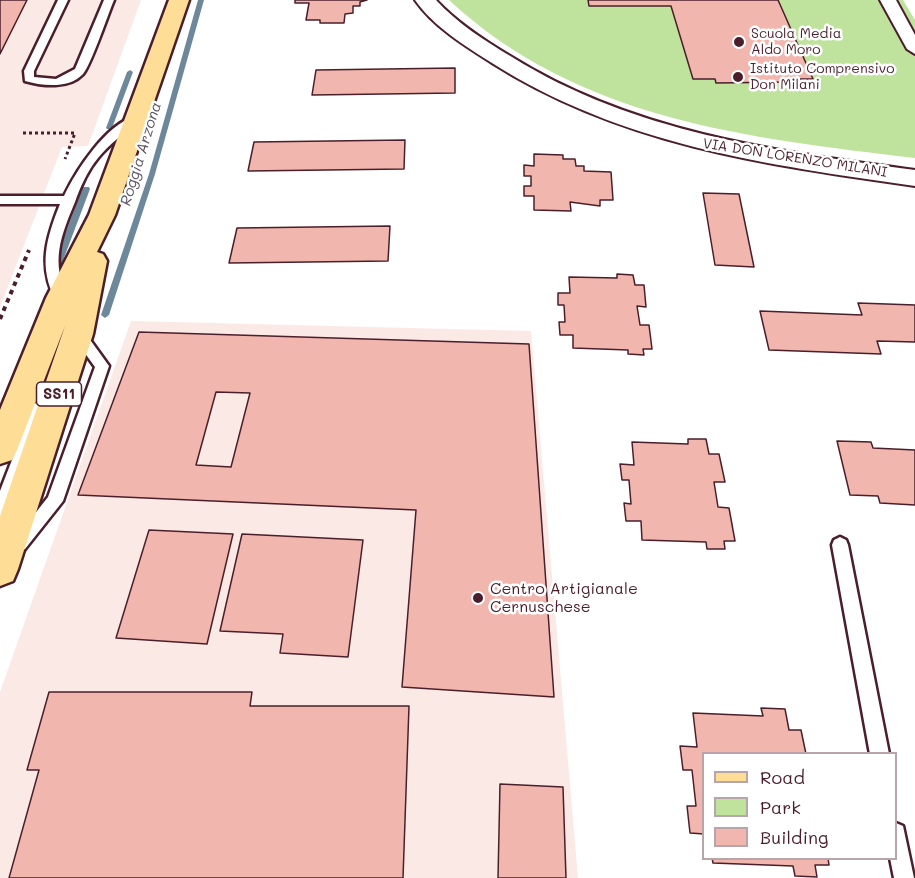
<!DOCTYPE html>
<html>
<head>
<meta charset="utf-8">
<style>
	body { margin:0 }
	#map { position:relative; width:915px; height:878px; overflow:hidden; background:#fff; font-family:Mali,sans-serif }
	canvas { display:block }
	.legend { position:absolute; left:702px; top:752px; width:195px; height:108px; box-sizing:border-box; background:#fff; border:2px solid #b7a5aa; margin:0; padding:8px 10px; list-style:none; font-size:18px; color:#4a1f2b }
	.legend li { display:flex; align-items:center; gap:12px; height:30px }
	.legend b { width:30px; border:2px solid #b7a5aa }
</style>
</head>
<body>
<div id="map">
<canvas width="915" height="878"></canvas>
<ul class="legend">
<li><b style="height:8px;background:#fedd96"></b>Road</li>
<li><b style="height:16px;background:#bfe39d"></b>Park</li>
<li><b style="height:16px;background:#f1b6ad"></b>Building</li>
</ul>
</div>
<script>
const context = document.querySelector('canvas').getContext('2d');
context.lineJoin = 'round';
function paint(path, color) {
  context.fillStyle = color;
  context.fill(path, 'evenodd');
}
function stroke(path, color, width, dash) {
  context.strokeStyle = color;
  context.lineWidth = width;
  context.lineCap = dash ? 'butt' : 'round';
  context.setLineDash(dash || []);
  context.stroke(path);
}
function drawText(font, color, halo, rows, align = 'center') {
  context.font = font + ' Mali,sans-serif';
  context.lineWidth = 5;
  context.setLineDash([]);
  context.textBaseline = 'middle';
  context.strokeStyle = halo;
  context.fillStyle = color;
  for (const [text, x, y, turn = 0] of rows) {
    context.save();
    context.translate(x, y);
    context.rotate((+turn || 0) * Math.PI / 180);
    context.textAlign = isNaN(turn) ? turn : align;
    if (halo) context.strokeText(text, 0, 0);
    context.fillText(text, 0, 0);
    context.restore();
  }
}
const built = new Path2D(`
	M0,0H141L88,146L62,147L0,307Z
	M131,321L531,331L578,878H0V692Z`);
const green = new Path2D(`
	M449,0H903L915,20V158C748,138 578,120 449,0Z`);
const stream = new Path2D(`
	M198,0H204L155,174L109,315L105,318L101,315L149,174Z
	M130,70L133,72L112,128L111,129H107L106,128L127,72Z
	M83,187H89L90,189L62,263L61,265H55L54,263Z`);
const building = new Path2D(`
	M0,0H27L0,54Z
	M295,0H367L360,2V6H353V13L345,14L344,23H320V20H306L309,3H295Z
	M588,0H778L813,79H789L790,82L716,83L715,79H693L671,6H589Z
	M455,68V93L312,95L316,70Z
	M405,140L404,169L248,171L254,142Z
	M534,154L563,155V159H575L576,166H584V171L611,172L613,200H600V206L570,202L571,211L534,210V196H524V186H531V176H524V165L534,166Z
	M703,193L739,194L754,267L715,265Z
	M390,226L388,261L229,263L237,228Z
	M617,274L633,275L635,285H644L646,307L637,306L640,325H649L652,349H643L644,355L628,354V350L573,348V335H560L559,322H565L564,305H558V293H570L569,277L617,278Z
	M858,303L915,305V342L877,341L881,354L769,350L760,311L862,315Z
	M139,332L529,344L554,697L402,687L416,510L78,495ZM216,392L250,393L231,467L196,465Z
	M688,439H706L709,454H719L725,482H714L718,507L729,508L735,541H724L725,549H707L706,542L642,540L641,521H626L624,503L631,504L629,480H622L620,464L634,465L632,442L688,444Z
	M837,441L871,442L873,448L915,450V505L880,503L878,496L850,495Z
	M149,530L233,534L207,644L116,638Z
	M242,534L363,540L348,657L280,653L283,634L220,631Z
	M49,692H252L250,706H409L403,878H9L39,770H27Z
	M761,708L785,709L789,730H801L806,754H704V834L690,833L687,806H696L692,770H683L680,746L697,747L693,713L763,716Z
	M500,784L563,787L566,878H498Z
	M712,858H828L829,865H815L817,877L795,876L793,866L713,863Z`);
const pathFar1 = new Path2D(`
	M23,133H75L65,159`);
const path = new Path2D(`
	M0,319L29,250`);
const service = new Path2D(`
	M58,0H68L34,71V77L56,79L75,69L104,0H114C108,14 91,65 83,74C69,89 43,86 25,81L24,71Z
	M135,116L139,117V121C125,133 109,144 98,158C87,171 80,188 75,202C61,236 50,261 68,298L61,303L56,301C38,267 46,239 60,204H0V196H64C77,169 106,125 135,116Z
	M78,329L83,330L109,366L63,501L25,549L19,552L13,549L11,544L48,497L95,367L71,334Z
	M39,402L44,404L46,408L8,512L6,517L0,519V491L32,408L34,404Z
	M840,537L846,540L848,545L889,754H870L832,545L834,540Z
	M896,823L903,826L914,878H894L890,858H896Z`);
const pedestrian = new Path2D(`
	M880,0H896L915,35V54L907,49Z`);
const minor = new Path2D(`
	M415,0H436C457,23 485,41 512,57C634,133 775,151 915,170V186C767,165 621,145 492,63C465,46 434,27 415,0Z`);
const primary = new Path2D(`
	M169,0H189L115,215L97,252L103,254L107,261L93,334L18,569L13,581L0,586V516L65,326L17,450L12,460L0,464V410L46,298L89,215Z`);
const markers = [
	[739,42,6,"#4a1f2b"],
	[738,77,6,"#4a1f2b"],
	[478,598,6,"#4a1f2b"]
];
const farPoinames = [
	["Scuola Media",751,34],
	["Aldo Moro",751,50],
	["Istituto Comprensivo",750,69],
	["Don Milani",750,85]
];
const farStreetnames = [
	["VIA DON LORENZO MILANI",795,158,9]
];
const farWaternames = [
	["Roggia Arzona",141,154,-73]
];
const shields = [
	[59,394,45]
];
const shieldNames = [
	["SS11",59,394]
];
const poiNames = [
	["Centro Artigianale",490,589],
	["Cernuschese",490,607]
];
paint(built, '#fbe9e6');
paint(green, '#bfe39d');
paint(stream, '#6d889b');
paint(building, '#f1b6ad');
stroke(building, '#4a1f2b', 1.5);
stroke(service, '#4a1f2b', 5);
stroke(pedestrian, '#4a1f2b', 4);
stroke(minor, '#4a1f2b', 4);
stroke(primary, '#4a1f2b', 5);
stroke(pathFar1, '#4a1f2b', 3, [3, 3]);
stroke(path, '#4a1f2b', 4, [4.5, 4.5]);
paint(service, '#fff');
paint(pedestrian, '#fff');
paint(minor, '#fff');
paint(primary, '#fedd96');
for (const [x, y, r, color] of markers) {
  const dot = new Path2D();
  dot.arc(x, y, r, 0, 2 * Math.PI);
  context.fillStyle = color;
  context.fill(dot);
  stroke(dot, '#fff', 2);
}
drawText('14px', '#4a1f2b', '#fff', farPoinames, 'left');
drawText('14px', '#4a1f2b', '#fff', farStreetnames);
drawText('italic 15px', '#5c5463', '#fff', farWaternames);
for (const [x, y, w] of shields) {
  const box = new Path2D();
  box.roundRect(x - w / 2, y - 12, w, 24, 4.5);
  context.fillStyle = '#fff';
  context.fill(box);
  stroke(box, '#4a1f2b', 1.5);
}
drawText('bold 15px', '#4a1f2b', null, shieldNames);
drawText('16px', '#4a1f2b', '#fff', poiNames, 'left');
</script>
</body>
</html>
